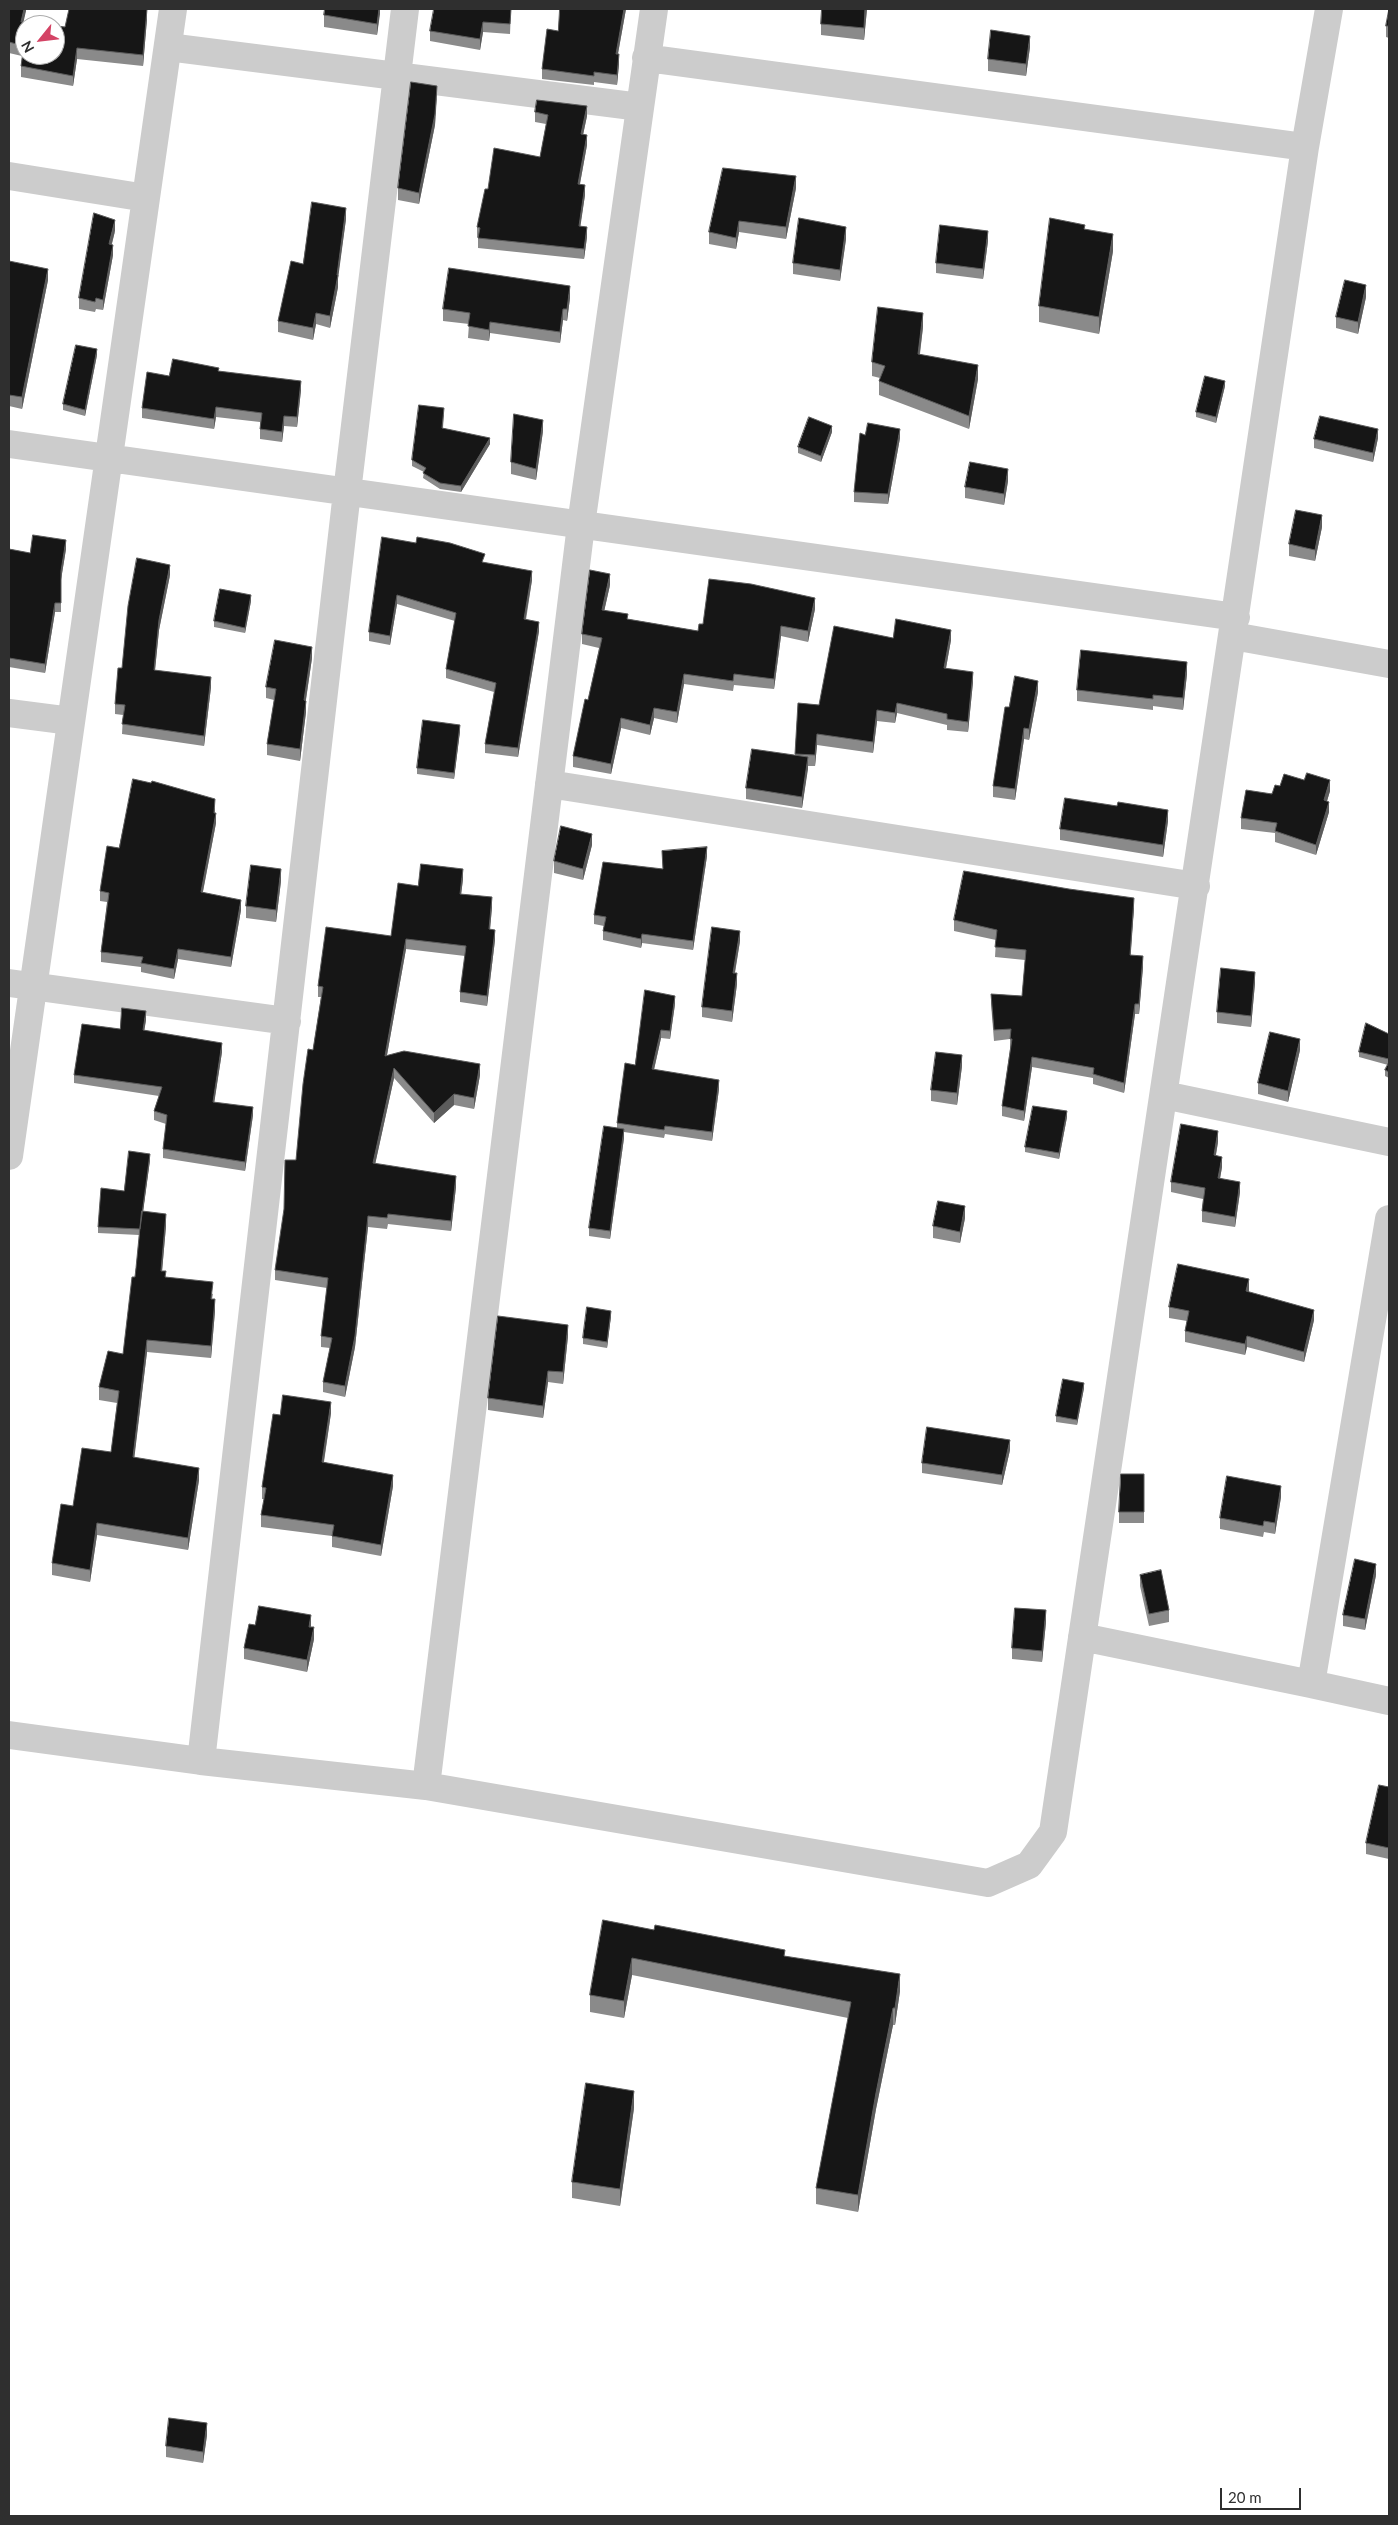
<!DOCTYPE html>
<html>
<head>
<meta charset="utf-8">
<style>
	body { margin:0 }
	#map { position:relative; width:1398px; height:2525px; overflow:hidden; background:#fff; font-family:Lato,sans-serif }
	canvas { display:block }
	.frame { position:absolute; inset:0; border:10px solid #2f2f2f; pointer-events:none }
	.north { position:absolute; left:15px; top:15px; width:50px; height:50px; box-sizing:border-box; background:#fff; border:1px solid #acacac; border-radius:50%; rotate:241deg; font-size:14px; font-weight:700; line-height:20px; text-align:center; color:#2f2f2f }
	.north::after { content:''; display:block; margin:auto; width:18px; height:22px; background:#d44365; clip-path:polygon(50% 0,100% 100%,50% 72%,0 100%) }
	.scale { position:absolute; left:1220px; top:2488px; width:81px; height:22px; box-sizing:border-box; border:2px solid #2f2f2f; border-top:0; padding-left:6px; font-size:15px; line-height:18px; white-space:nowrap; color:#2f2f2f; -webkit-text-stroke:4px #fff; paint-order:stroke }
</style>
</head>
<body>
<div id="map">
<canvas width="1398" height="2525"></canvas>
<div class="frame"></div>
<div class="north">N</div>
<div class="scale">20 m</div>
</div>
<script>
const context = document.querySelector('canvas').getContext('2d');
context.lineJoin = 'round';
function stroke(path, color, width, dash) {
  context.strokeStyle = color;
  context.lineWidth = width;
  context.lineCap = dash ? 'butt' : 'round';
  context.setLineDash(dash || []);
  context.stroke(path);
}
function paint(path, color) {
  context.fillStyle = color;
  context.fill(path, 'evenodd');
}
const minor = new Path2D(`
	M168,47L640,107
	M646,58L1305,147
	M9,176L146,198
	M9,444L1236,617
	M1233,636L1389,664
	M9,713L71,721
	M549,784L1196,886
	M9,983L287,1021
	M1164,1095L1389,1142
	M9,1156L173,9
	M1082,1637L1311,1684L1389,1219
	M1311,1684L1389,1701
	M9,1735L201,1761L426,1786L988,1883L1029,1865L1053,1832L1305,147L1329,9
	M201,1761L347,492L405,9
	M426,1786L581,525L654,9`);
const wall = new Path2D(`
	M9,9H26L23,22L65,27L147,19L143,66L77,59L73,86L21,77V66L22,56L9,53Z
	M380,9L377,35L324,27V15Z
	M511,9L510,34L483,32L480,50L430,41V31Z
	M626,9L618,54L619,64L617,85L594,82V85L542,79V69L558,31Z
	M822,9H867L864,40L821,35V24Z
	M1389,9V38L1386,37V26Z
	M1030,47L1026,76L988,71V59Z
	M437,97L435,125L419,204L398,200V188Z
	M535,112L587,116L583,135L587,145L580,184L585,195L580,226L587,237L584,259L478,248V238L477,237V227L488,189L540,157L546,124L535,122Z
	M796,188L786,239L739,232L736,249L709,244V232Z
	M346,219L338,275V287L330,328L316,324L313,340L278,332V321L303,264Z
	M115,231L112,244L113,255L103,310L96,309L95,312L79,309V298Z
	M846,239L840,281L793,274V263Z
	M988,241L983,279L936,273V263Z
	M1113,251L1099,334L1039,322V306Z
	M9,261L48,280L22,409L9,406Z
	M1366,297L1358,334L1336,328V317Z
	M570,298L567,321L563,320L560,343L490,333L489,341L468,338L469,324L443,321V309Z
	M923,327L920,354L978,379L969,429L879,395V381L880,378L872,376V362Z
	M97,355L85,416L63,410V404Z
	M219,371L301,390L297,427L284,426L282,442L260,439V422L216,417L214,429L142,418V408L169,376Z
	M1225,386L1216,423L1196,417V412Z
	M444,414L443,428L490,444L461,492L440,489L423,478L424,472L412,466V460Z
	M543,431L536,480L511,474V462Z
	M832,432L821,462L798,453V447Z
	M865,435L900,438L888,504L854,502V492Z
	M1378,438L1373,462L1314,448V439Z
	M1008,481L1004,505L965,498V487Z
	M1322,527L1315,561L1289,556V544Z
	M382,537L485,563L532,580L526,620L539,631L518,757L485,753V744L494,692L446,678V669L455,621L397,604L390,645L369,641V632Z
	M9,549L30,553L66,549L61,579V612H55L45,673L9,667Z
	M170,575L159,630L155,670L211,687L204,746L122,734L123,715L115,714V704L122,668Z
	M610,585L604,611L628,619L698,631L703,624L815,609L808,642L781,636L774,689L734,685L733,691L684,684L677,723L654,718L650,735L621,728L611,774L573,767V756L588,700L599,648L582,644V634Z
	M251,601L245,633L214,627V621Z
	M893,638L951,640L946,668L973,682L968,732L947,730V725L897,713L895,723L877,721L873,753L817,745L815,766H808L802,808L746,799V788L795,755L798,703L819,705Z
	M312,658L306,700V712L300,761L267,755V744L274,700L266,698V687Z
	M1187,674L1183,710L1153,706V710L1077,701V690Z
	M1038,692L1029,740L1024,739L1015,800L993,797V786L1009,707Z
	M460,731L454,779L417,774V768Z
	M1280,786L1330,791L1327,801L1329,812L1316,855L1275,842V833L1241,829V818Z
	M215,808V813L216,823L203,892L241,910L231,967L178,959L174,979L141,972V967L101,962V952L107,902L100,901V891L119,848Z
	M1168,821L1163,857L1060,840V829Z
	M592,845L583,880L554,873V861Z
	M662,851L707,856L693,950L642,943L641,948L603,940V931L604,926L594,924V915L663,869Z
	M463,879L461,894L492,907L490,930L495,940L487,1006L460,1002V992L465,956L406,949L387,1055L480,1075L474,1109L454,1105L434,1123L394,1078L375,1164L456,1187L451,1231L388,1224L387,1229L368,1227L355,1347L345,1397L323,1392V1382L330,1348L321,1347V1336L327,1288L275,1280V1270L296,1160L321,997H318V986L391,936L418,886Z
	M281,881L276,922L246,918V906Z
	M1134,908L1130,955L1143,967L1139,1014H1135L1124,1093L1093,1084V1078L1032,1067L1024,1121L1002,1116V1106L1010,1049V1039L994,1041L991,1004V994L1022,996L1025,960L995,957L996,940L954,931V920Z
	M740,941L735,973L737,984L732,1022L702,1017V1007Z
	M1255,983L1251,1027L1217,1023V1012Z
	M675,1004L670,1039L661,1038L654,1070L719,1089L712,1141L665,1134L664,1138L624,1132V1138L610,1239L589,1236V1228L617,1128V1123L635,1065Z
	M146,1020L144,1030L222,1052L214,1102L253,1115L245,1171L163,1158V1149L166,1124L154,1120V1111L159,1096L74,1083V1075L120,1029Z
	M1389,1034V1078L1385,1076V1070L1388,1065L1359,1057V1052Z
	M1300,1050L1288,1102L1258,1094V1083Z
	M962,1066L957,1105L931,1101V1090Z
	M1067,1117L1059,1159L1025,1152V1147Z
	M1218,1142L1216,1155L1222,1167L1220,1179L1240,1192L1235,1227L1202,1222V1211L1203,1199L1171,1192V1182Z
	M150,1160L143,1211L166,1226L162,1271L166,1277L213,1294L212,1299L215,1311L211,1358L147,1352L134,1457L199,1480L188,1550L97,1535L90,1582L52,1575V1563L73,1506L111,1452L117,1403L99,1400V1387L123,1354L136,1268L139,1235L98,1233V1227L124,1191Z
	M965,1218L960,1243L933,1238V1226Z
	M1249,1290V1292L1314,1320L1304,1362L1247,1347L1245,1355L1185,1342V1331L1187,1321L1169,1318V1307Z
	M611,1316L607,1348L583,1344V1338Z
	M568,1336L563,1384L548,1382L543,1418L488,1410V1398Z
	M1084,1388L1077,1425L1056,1422V1416Z
	M331,1413L324,1462L393,1486L381,1556L332,1547V1536L261,1527V1515L264,1499H262V1487L280,1415Z
	M1010,1450L1002,1485L922,1473V1463Z
	M1144,1474V1523H1119V1512Z
	M1281,1497L1275,1534L1264,1532L1263,1537L1220,1529V1518Z
	M1140,1575L1169,1610V1622L1149,1626L1140,1586Z
	M1376,1575L1365,1630L1343,1626V1615Z
	M1046,1622L1042,1662L1012,1659V1648Z
	M255,1625L311,1627L314,1639L307,1672L244,1659V1648Z
	M1389,1787V1859L1366,1854V1843Z
	M603,1920L785,1956L900,1991L895,2025H893L876,2109L858,2212L816,2204V2188L848,2018L632,1975L624,2018L590,2012V1995Z
	M634,2108L620,2206L572,2198V2182Z
	M207,2435L203,2463L166,2457V2446Z`);
const shadedWall = new Path2D(`
	M24,9H26V11L21,33V22Z
	M147,9V19L143,66V55Z
	M379,9H380V14L377,35V24Z
	M624,9H626L616,64V54Z
	M865,9H867L864,40V28Z
	M483,22V32L480,50V39Z
	M1030,36V47L1026,76V64Z
	M77,48V59L73,86V76Z
	M619,54V64L617,85V75Z
	M437,86L435,125L419,204V193Z
	M587,106V116L581,144V134Z
	M587,135V145L578,194V184Z
	M796,176V188L786,239V227Z
	M585,185V195L579,236V226Z
	M346,208V219L338,279V275V287L330,328V316L337,275Z
	M115,220V231L109,254V244Z
	M739,221V232L736,249V238Z
	M587,227V237L584,259V249Z
	M846,227V239L840,281V270Z
	M988,231V241L983,279V269Z
	M1113,234V251L1099,334V317Z
	M113,245V255L103,310V300Z
	M48,269V280L22,409V397Z
	M1366,285V297L1358,334V322Z
	M570,286V298L567,321V309Z
	M563,309V320L560,343V332Z
	M316,313V324L313,340V328Z
	M923,313V327L918,367V354Z
	M490,322V333L489,341V330Z
	M97,349V355L85,416V410Z
	M978,365V379L969,429V416Z
	M301,381V390L297,427V417Z
	M1225,381V386L1216,423V417Z
	M216,407V417L214,429V419Z
	M284,416V426L282,442V432Z
	M543,420V431L536,480V469Z
	M832,426V432L821,462V456Z
	M900,429V438L888,504V494Z
	M1378,429V438L1373,462V453Z
	M490,438V444L461,492V486Z
	M1008,469V481L1004,505V494Z
	M1322,515V527L1315,561V550Z
	M66,540V549L61,580V571Z
	M170,565V575L159,630L154,680V670L159,620Z
	M532,571V580L524,628V619Z
	M610,574V585L602,621V610Z
	M251,595V601L245,633V628Z
	M397,595V604L390,645V636Z
	M815,598V609L808,642V631Z
	M55,603V612L45,673V664Z
	M539,622V631L518,757V748Z
	M781,626V636L774,689V679Z
	M951,630V640L944,679V668Z
	M312,647V658L304,712V700Z
	M1187,662V674L1183,710V698Z
	M973,672V682L968,732V722Z
	M684,674V684L677,723V712Z
	M211,677V687L204,746V736Z
	M1038,681V692L1029,740V729Z
	M306,701V712L300,761V749Z
	M897,703V713L895,723V713Z
	M654,708V718L650,735V725Z
	M877,710V721L873,753V742Z
	M621,718V728L611,774V764Z
	M460,725V731L454,779V773Z
	M1024,728V739L1015,800V789Z
	M817,734V745L815,766V755Z
	M808,757V769L802,808V797Z
	M1330,780V791L1324,811V800Z
	M1329,802V812L1316,855V845Z
	M1168,810V821L1163,857V845Z
	M216,813V823L201,901V892Z
	M592,834V845L583,880V869Z
	M707,847V856L693,950V941Z
	M281,869V881L276,922V910Z
	M463,869V879L460,904V894Z
	M492,897V907L489,940V929Z
	M1134,898V908L1130,965V955Z
	M241,900V910L231,967V957Z
	M495,930V940L487,1006V996Z
	M740,931V941L733,983V973Z
	M642,934V943L641,948V939Z
	M406,939V949L385,1066V1056Z
	M178,949V959L174,979V969Z
	M1143,956V967L1139,1014V1004Z
	M1255,972V983L1251,1027V1016Z
	M737,973V984L732,1022V1011Z
	M675,996V1004L670,1039V1031Z
	M1135,1004V1014L1124,1093V1083Z
	M146,1011V1020L143,1039V1030Z
	M661,1030V1038L652,1078V1069Z
	M1300,1039V1050L1288,1102V1091Z
	M222,1043V1052L213,1111V1102Z
	M962,1055V1066L957,1105V1093Z
	M1032,1057V1067L1024,1121V1111Z
	M480,1064V1075L474,1109V1098Z
	M394,1068V1078L373,1174V1163Z
	M719,1080V1089L712,1141V1132Z
	M454,1094V1105L434,1123V1113Z
	M253,1107V1115L245,1171V1162Z
	M1067,1111V1117L1059,1159V1153Z
	M624,1129V1138L610,1239V1231Z
	M1218,1131V1142L1214,1165V1155Z
	M150,1154V1160L140,1235V1229Z
	M1222,1157V1167L1218,1189V1178Z
	M456,1176V1187L451,1231V1221Z
	M1240,1182V1192L1235,1227V1217Z
	M965,1206V1218L960,1243V1232Z
	M166,1214V1226L161,1283V1271Z
	M368,1216V1227L355,1347L345,1397V1386Z
	M1249,1279V1290L1246,1302V1291Z
	M215,1299V1311L211,1358V1346Z
	M1314,1310V1320L1304,1362V1352Z
	M611,1311V1316L607,1348V1342Z
	M568,1325V1336L563,1384V1372Z
	M1247,1336V1347L1245,1355V1344Z
	M147,1340V1352L133,1469V1457Z
	M548,1371V1382L543,1418V1406Z
	M1084,1383V1388L1077,1425V1420Z
	M331,1402V1413L322,1473V1462Z
	M1010,1440V1450L1002,1485V1475Z
	M199,1468V1480L188,1550V1538Z
	M393,1475V1486L381,1556V1545Z
	M1281,1486V1497L1275,1534V1523Z
	M97,1523V1535L90,1582V1570Z
	M1376,1564V1575L1365,1630V1619Z
	M1046,1610V1622L1042,1662V1651Z
	M311,1615V1626L309,1638V1627Z
	M314,1627V1639L307,1672V1660Z
	M632,1958V1975L624,2018V2001Z
	M900,1974V1991L895,2025V2008Z
	M893,2008V2025L876,2109L858,2212V2195L876,2093Z
	M634,2091V2108L620,2206V2189Z
	M207,2423V2435L203,2463V2452Z`);
const building = new Path2D(`
	M9,9H24L21,22L46,25H25V55H55V26L65,27L69,9H147L143,55L77,48L73,76L21,66L24,46L9,42Z
	M325,9H379L377,24L324,15Z
	M434,9H511L510,24L483,22L480,39L430,31Z
	M560,9H624L616,54H619L617,75L594,72V76L542,69L547,29L558,31Z
	M822,9H865L864,28L821,24Z
	M1389,9V26H1386Z
	M991,30L1030,36L1026,64L988,59Z
	M411,82L437,86L435,114L419,193L398,188Z
	M537,100L587,106L581,134L587,135L578,184L585,185L579,226L587,227L584,249L478,238L480,228L477,227L485,189H488L494,148L540,157L548,115L535,112Z
	M723,168L796,176L786,227L739,221L736,238L709,232Z
	M312,202L346,208L337,275H338L330,316L316,313L313,328L278,321L291,261L303,264Z
	M94,213L115,220L109,244L113,245L103,300L96,298L95,302L79,298Z
	M799,218L846,227L840,270L793,263Z
	M1050,218L1085,225L1084,229L1113,234L1099,317L1039,306Z
	M940,225L988,231L983,269L936,263Z
	M9,261L48,269L22,397L9,395Z
	M449,268L570,286L567,309H563L560,332L490,322L489,330L468,326L470,313L443,309Z
	M1345,280L1366,285L1358,322L1336,317Z
	M878,307L923,313L918,354L978,365L969,416L879,381L885,366L872,362Z
	M76,345L97,349L85,410L63,404Z
	M173,359L219,368L218,371L301,381L297,417L284,416L282,432L260,429L262,413L216,407L214,419L142,408L147,372L169,376Z
	M1205,376L1225,381L1216,417L1196,412Z
	M419,405L444,408L442,428L490,438L461,486L440,483L423,473L426,468L412,460Z
	M514,414L543,420L536,469L511,462Z
	M1320,416L1378,429L1373,453L1314,439Z
	M809,417L832,426L821,456L798,447Z
	M868,423L900,429L888,494L854,492L860,433L865,435Z
	M970,462L1008,469L1004,494L965,487Z
	M1296,510L1322,515L1315,550L1289,544Z
	M33,535L66,540L61,571V603H55L45,664L9,658V549L30,553Z
	M382,537L416,543L417,537L450,543L485,554L482,562L532,571L524,619L539,622L518,748L485,744L496,683L446,669L456,613L397,595L390,636L369,632Z
	M137,558L170,565L159,620L154,670L211,677L204,736L122,724L125,705L115,704L118,668H122L128,606Z
	M590,570L610,574L602,610L628,614L627,619L698,631L699,624H703L709,579L751,584L815,598L808,631L781,626L774,679L734,674L733,681L684,674L677,712L654,708L650,725L621,718L611,764L573,756L585,699L588,700L602,638L582,634Z
	M220,589L251,595L245,628L214,621Z
	M896,619L951,630L944,668L973,672L968,722L947,719V714L897,703L895,713L877,710L873,742L817,734L815,755L795,754L798,703L819,705L834,626L893,638Z
	M275,640L312,647L304,700L306,701L300,749L267,744L276,689L266,687Z
	M1081,650L1187,662L1183,698L1153,695V699L1077,690Z
	M1015,676L1038,681L1029,729L1024,728L1015,789L993,786L1005,707H1009Z
	M423,720L460,725L454,773L417,768Z
	M752,749L808,757L802,797L746,788Z
	M1307,773L1330,780L1324,800L1329,802L1316,845L1275,831L1277,823L1241,818L1246,790L1272,794L1275,785L1280,786L1284,774L1304,780Z
	M133,779L151,783L152,781L215,799L214,813H216L201,892L241,900L231,957L178,949L174,969L141,963L143,957L101,952L109,893L100,891L107,846L119,848Z
	M1065,798L1117,806L1118,802L1168,810L1163,845L1060,829Z
	M561,826L592,834L583,869L554,861Z
	M707,847L693,941L642,934L641,939L603,931L606,917L594,915L603,862L663,869L662,851Z
	M421,864L463,869L460,894L492,897L489,929L495,930L487,996L460,992L466,946L406,939L385,1056L404,1051L480,1064L474,1098L454,1094L434,1113L394,1068L373,1163L456,1176L451,1221L388,1214L387,1218L368,1216L355,1336L345,1386L323,1382L332,1338L321,1336L328,1278L275,1270L284,1209L285,1160H296L303,1084L308,1049L313,1050L323,987L318,986L326,927L391,936L398,883L418,886Z
	M251,865L281,869L276,910L246,906Z
	M964,871L1069,889L1134,898L1130,955L1143,956L1139,1004H1135L1124,1083L1093,1074L1094,1068L1032,1057L1024,1111L1002,1106L1012,1039H1010L1011,1029L994,1030L991,994L1022,996L1026,950L995,947L997,930L954,920Z
	M712,927L740,931L733,973H737L732,1011L702,1007Z
	M1221,968L1255,972L1251,1016L1217,1012Z
	M645,990L675,996L670,1031L661,1030L652,1069L719,1080L712,1132L665,1126L664,1130L617,1123L625,1063L635,1065Z
	M122,1008L146,1011L143,1030L222,1043L213,1102L253,1107L245,1162L163,1149L167,1115L154,1111L162,1087L74,1075L82,1024L120,1029Z
	M1366,1023L1389,1034V1059L1359,1052Z
	M1270,1032L1300,1039L1288,1091L1258,1083Z
	M936,1052L962,1055L957,1093L931,1090Z
	M1389,1062V1072L1385,1070Z
	M1033,1106L1067,1111L1059,1153L1025,1147Z
	M1181,1124L1218,1131L1214,1155L1222,1157L1218,1178L1240,1182L1235,1217L1202,1211L1205,1188L1171,1182Z
	M604,1126L624,1129L610,1231L589,1228Z
	M129,1151L150,1154L140,1229L98,1227L101,1188L124,1191Z
	M938,1201L965,1206L960,1232L933,1226Z
	M142,1211L166,1214L161,1271H166L165,1277L213,1282L211,1299H215L211,1346L147,1340L133,1457L199,1468L188,1538L97,1523L90,1570L52,1563L61,1504L73,1506L82,1448L111,1452L119,1391L99,1387L108,1351L123,1354L132,1277H135L136,1268Z
	M1178,1264L1249,1279L1246,1291L1314,1310L1304,1352L1247,1336L1245,1344L1185,1331L1189,1311L1169,1307Z
	M587,1307L611,1311L607,1342L583,1338Z
	M498,1316L568,1325L563,1372L548,1371L543,1406L488,1398Z
	M1063,1379L1084,1383L1077,1420L1056,1416Z
	M283,1395L331,1402L322,1462L393,1475L381,1545L332,1536L334,1525L261,1515L266,1488L262,1487L273,1414L280,1415Z
	M927,1427L1010,1440L1002,1475L922,1463Z
	M1121,1474H1144V1512H1119Z
	M1227,1476L1281,1486L1275,1523L1264,1521L1263,1526L1220,1518Z
	M1355,1559L1376,1564L1365,1619L1343,1615Z
	M1161,1570L1169,1610L1149,1614L1140,1575Z
	M259,1606L311,1615L309,1627H314L307,1660L244,1648L249,1624L255,1625Z
	M1015,1608L1046,1610L1042,1651L1012,1648Z
	M1379,1785L1389,1787V1848L1366,1843Z
	M603,1920L654,1930L655,1925L785,1950L784,1956L900,1974L895,2008H893L876,2093L858,2195L816,2188L851,2002L632,1958L624,2001L590,1995Z
	M586,2083L634,2091L620,2189L572,2182Z
	M169,2418L207,2423L203,2452L166,2446Z`);
stroke(minor, '#ccc', 28);
paint(wall, '#8a8a8a');
paint(shadedWall, '#5c5c5c');
paint(building, '#161616');
stroke(building, '#5c5c5c', 1);
</script>
</body>
</html>
